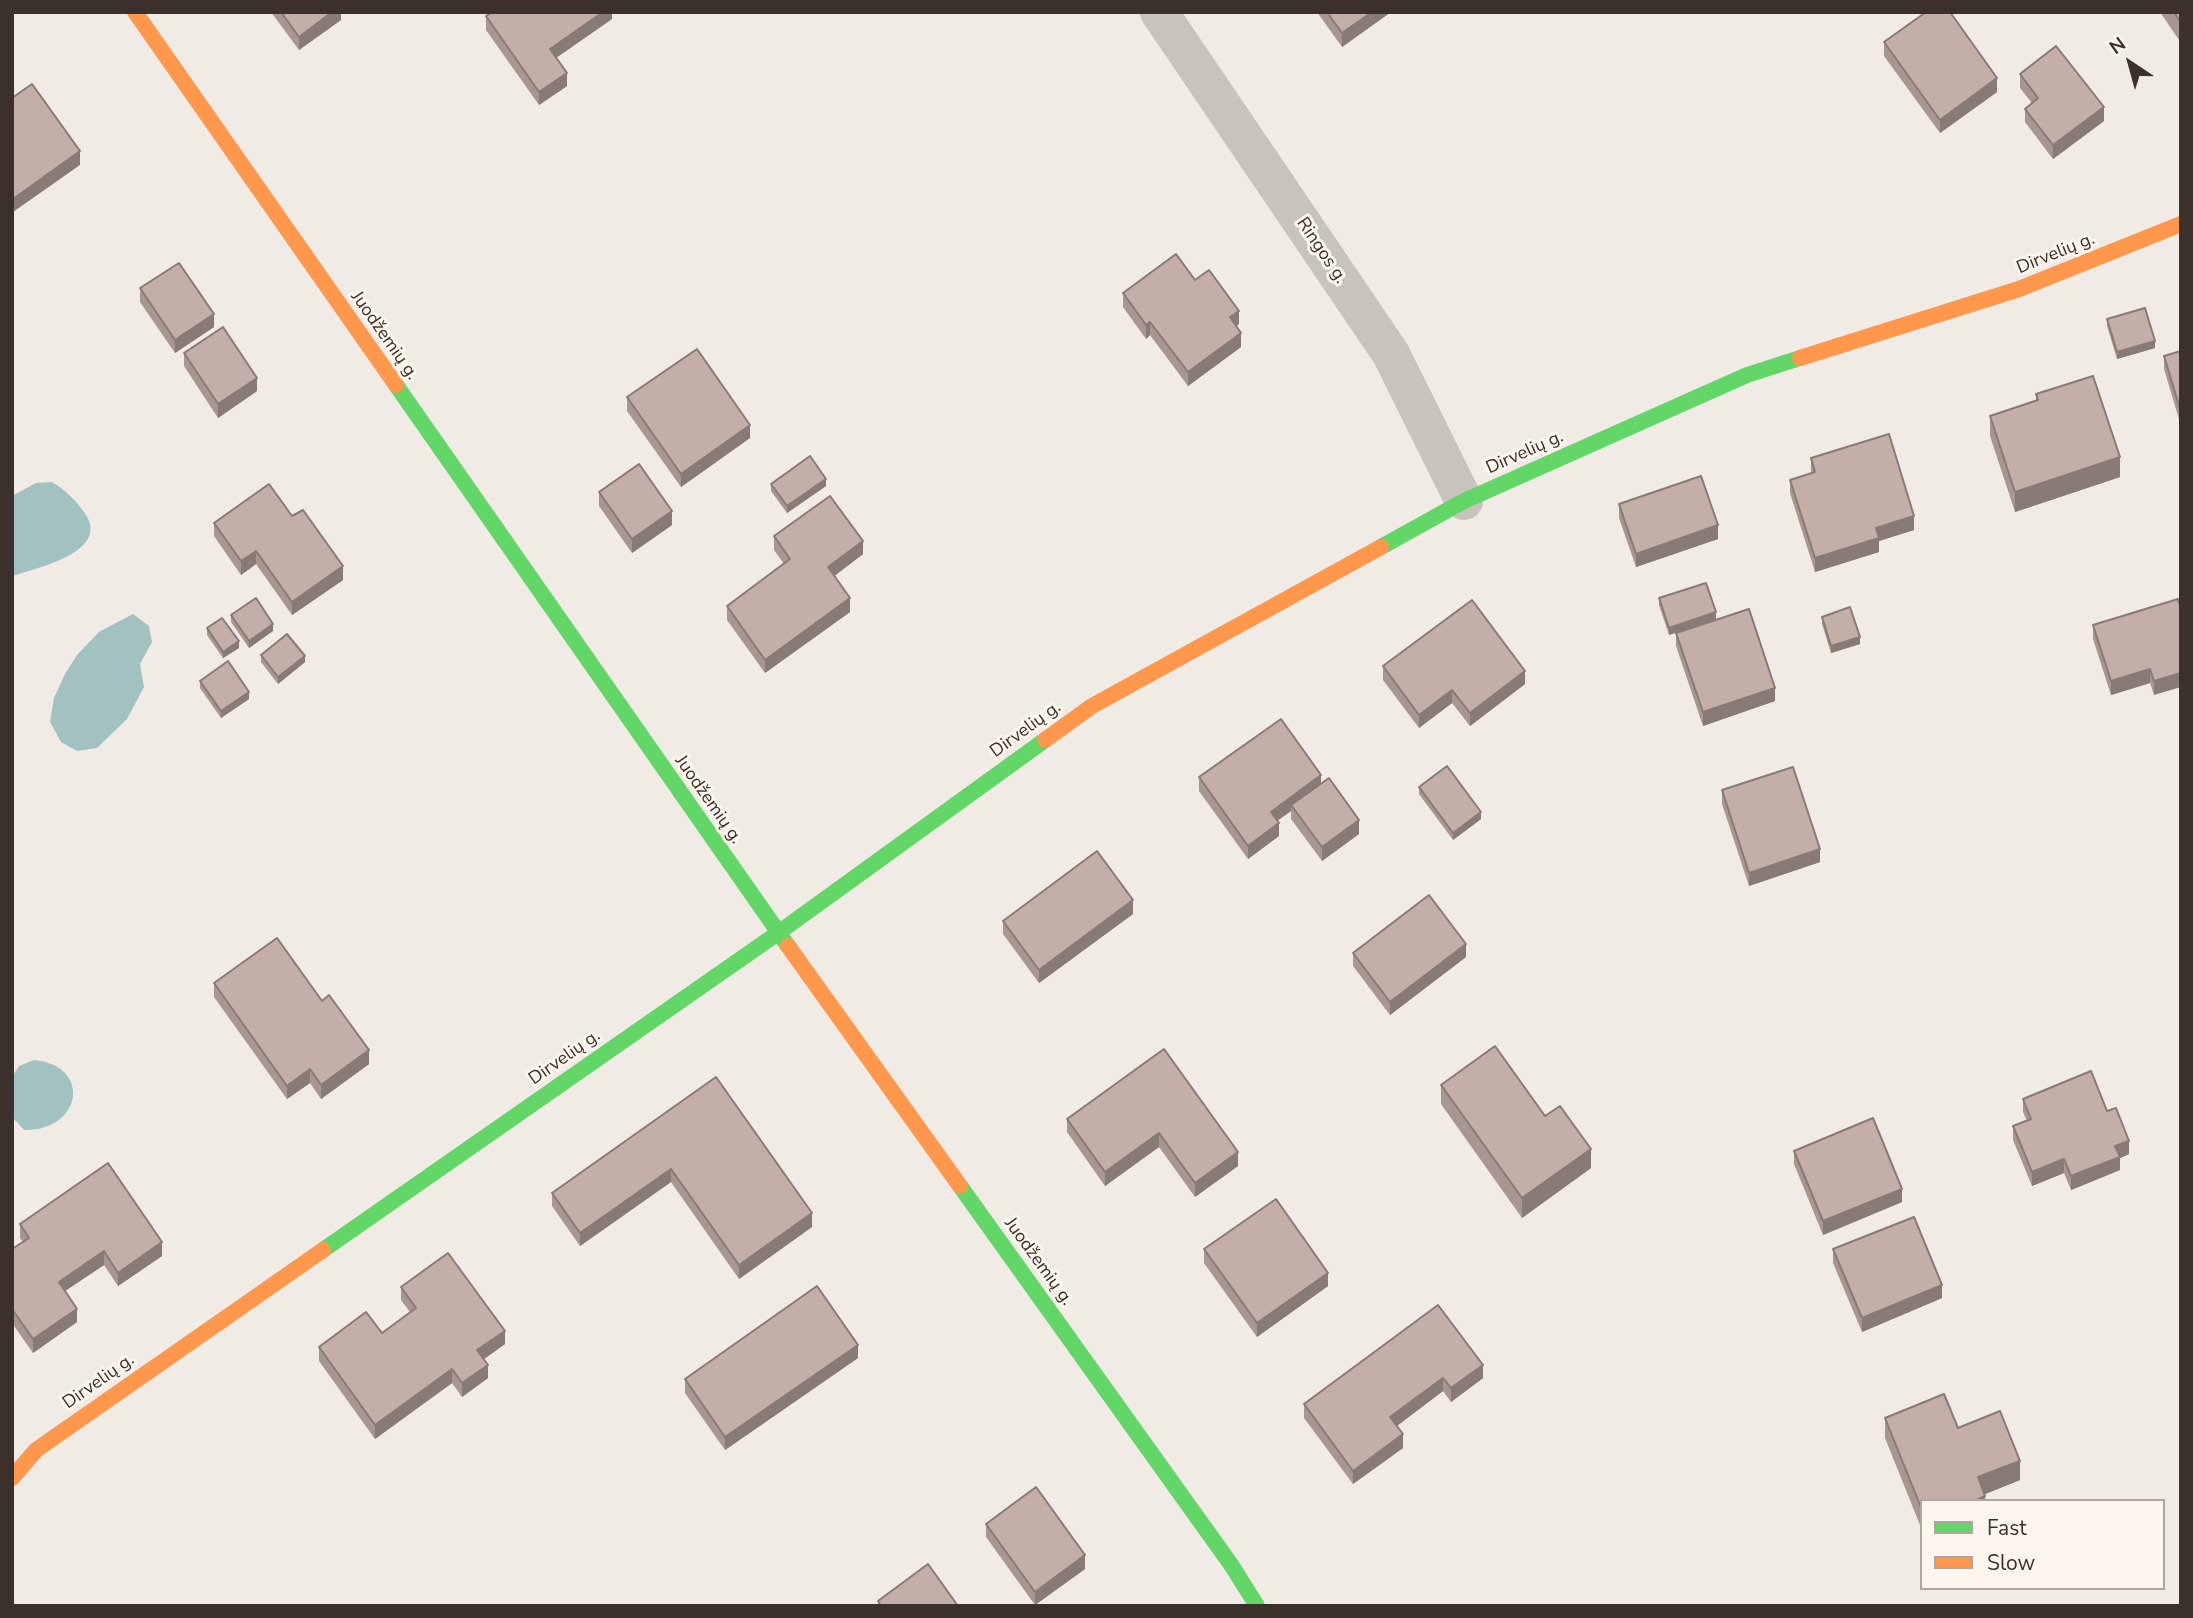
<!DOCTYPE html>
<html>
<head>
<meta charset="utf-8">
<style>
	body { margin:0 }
	#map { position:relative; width:2193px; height:1618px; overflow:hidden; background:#f0ebe5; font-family:"Nunito Sans",sans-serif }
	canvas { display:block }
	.frame { position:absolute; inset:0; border:14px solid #3b302b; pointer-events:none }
	.legend { position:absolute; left:1920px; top:1499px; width:245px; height:91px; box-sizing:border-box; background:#fbf5ee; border:2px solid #aea6a0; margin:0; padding:9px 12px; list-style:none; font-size:21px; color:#3b302b }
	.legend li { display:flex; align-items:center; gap:14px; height:35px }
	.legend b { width:35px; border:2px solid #aea6a0 }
	.north { position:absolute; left:2095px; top:28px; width:70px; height:70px; -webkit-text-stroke:5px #fbf5ee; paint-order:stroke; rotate:324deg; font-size:19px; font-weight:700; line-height:28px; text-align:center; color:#3b302b }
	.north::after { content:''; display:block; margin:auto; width:24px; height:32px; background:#3b302b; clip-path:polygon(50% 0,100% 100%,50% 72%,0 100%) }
</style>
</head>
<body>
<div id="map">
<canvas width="2193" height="1618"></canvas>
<div class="frame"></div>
<ul class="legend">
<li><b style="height:9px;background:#63d668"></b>Fast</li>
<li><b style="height:9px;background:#ff974d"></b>Slow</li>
</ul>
<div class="north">N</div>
</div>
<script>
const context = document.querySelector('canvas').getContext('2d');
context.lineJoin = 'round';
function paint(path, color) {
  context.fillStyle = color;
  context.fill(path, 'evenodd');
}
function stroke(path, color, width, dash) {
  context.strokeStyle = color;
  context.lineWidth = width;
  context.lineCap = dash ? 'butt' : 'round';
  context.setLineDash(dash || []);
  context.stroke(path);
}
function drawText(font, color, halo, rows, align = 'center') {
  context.font = font + ' "Nunito Sans",sans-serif';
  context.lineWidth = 6;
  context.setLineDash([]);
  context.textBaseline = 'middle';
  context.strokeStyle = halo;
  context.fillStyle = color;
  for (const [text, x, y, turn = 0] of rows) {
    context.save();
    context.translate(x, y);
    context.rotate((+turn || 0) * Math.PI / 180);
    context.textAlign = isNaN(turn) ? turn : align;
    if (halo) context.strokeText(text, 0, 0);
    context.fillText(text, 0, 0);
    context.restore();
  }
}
const water = new Path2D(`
	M52,482C65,490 75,499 84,512C113,551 38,568 12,576V496L36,483Z
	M133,614L149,626L152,642L140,664L144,687L127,719L97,748L77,751L61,742L50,722L54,698L65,674L77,655L99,632Z
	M34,1060C92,1065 83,1131 24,1130L12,1117V1077L19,1066Z`);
const street = new Path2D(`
	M1159,12L1391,354L1464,501`);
const fast = new Path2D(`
	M396,385L788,946
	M1381,547L1464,501L1747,375L1800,358
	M960,1186L1232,1566L1257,1606
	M323,1250L778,933L1045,740`);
const slow = new Path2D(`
	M135,12L396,385
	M1800,358L2019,289L2181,224
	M1045,740L1092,706L1381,547
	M788,946L960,1186
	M12,1478L36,1450L323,1250`);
const wall = new Path2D(`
	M271,12H341V20L299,50Z
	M612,12V19L556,58L567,86L539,105L486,30V16Z
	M1317,12H1391L1342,47Z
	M2160,12H2181L2179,40Z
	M1884,42L1997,92L1940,133L1884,56Z
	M2020,74L2104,121L2053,159L2025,122V109L2032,103L2020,88Z
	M1195,280L1239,324L1236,326L1241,347L1188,386L1150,335L1146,339L1123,307V293Z
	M140,288L214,327L175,353L140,302Z
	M2107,319L2155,348L2117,359L2107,326Z
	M2181,351V426L2164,369V356Z
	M184,353L257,391L218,418L184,366Z
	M2036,394L2120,477L2015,512L1990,436V416L2036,401Z
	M627,397L750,438L681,487L627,411Z
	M1811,458L1914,530L1879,541V552L1815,572L1790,493V480L1811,473Z
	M771,484L826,486L787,513L771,491Z
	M599,492L672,525L632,553L599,506Z
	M1619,504L1718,539L1636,567L1619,518Z
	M292,516L343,580L292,615L256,564L241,575L214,536V523Z
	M774,536L863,554L834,576L850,612L765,673L727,620V606L784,564L774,550Z
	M1659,598L1716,619L1669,635L1659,605Z
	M2178,599L2154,695L2150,683L2111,695L2093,639V625Z
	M231,615L273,631L249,648L231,622Z
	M1822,617L1860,644L1831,653L1822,624Z
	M207,628L239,648L223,658L207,635Z
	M1676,633L1775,701L1703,726L1676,646Z
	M261,655L305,662L278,684L261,662Z
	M1383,666L1525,684L1470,726L1452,703L1419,728L1383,680Z
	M200,681L249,699L221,718L200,688Z
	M1199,777L1321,783L1359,834L1322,861L1291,819V811L1277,821L1279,836L1248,859L1199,791Z
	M1419,787L1481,819L1453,840L1419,794Z
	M1722,790L1820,862L1749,886L1722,804Z
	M1133,914L1039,983L1003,934V921Z
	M1353,953L1466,957L1390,1015L1353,966Z
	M214,983L322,1001L369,1064L321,1099L310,1083L287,1099L214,997Z
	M1164,1049L1238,1166L1195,1197L1159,1147L1105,1186L1067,1132V1119Z
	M716,1077L812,1227L739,1279L671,1182L580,1246L552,1206V1193Z
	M1441,1085L1545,1116L1591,1168L1522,1218L1441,1104Z
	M2023,1099L2107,1111L2129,1154L2120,1158V1170L2071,1190L2064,1173L2032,1186L2013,1140V1126L2027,1121L2023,1112Z
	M1794,1151L1902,1202L1823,1235L1794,1164Z
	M20,1224L162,1256L118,1286L104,1265L65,1291L77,1322L33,1353L12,1323V1249L23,1242L20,1238Z
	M1204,1249L1328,1286L1257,1337L1204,1263Z
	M1833,1249L1942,1298L1862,1332L1833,1263Z
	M401,1287L505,1344L484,1359L488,1378L462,1397L452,1383L375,1439L319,1361V1347L382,1333L410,1312L401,1300Z
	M858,1358L725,1450L685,1393V1379Z
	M1483,1365V1378L1451,1402L1443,1391L1397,1426L1403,1448L1353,1484L1304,1418V1404Z
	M1885,1418L1958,1428L2020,1480L1985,1494V1501H1922V1530L1885,1438Z
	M986,1524L1085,1569L1035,1605L986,1537Z`);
const shadedWall = new Path2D(`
	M332,12H341V20L299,50V37Z
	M603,12H612V19L550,62V49Z
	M1372,12H1391L1342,47V33Z
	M2179,20H2181V39L2179,40Z
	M567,73V86L539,105V92Z
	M1997,78V92L1940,133V120Z
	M2104,107V121L2053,159V145Z
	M80,151V165L13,212V199Z
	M1239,311V324L1230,331V317Z
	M214,314V327L175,353V340Z
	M1150,322V335L1146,339V325Z
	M1241,333V347L1188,386V372Z
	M2155,341V348L2117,359V352Z
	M257,378V391L218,418V404Z
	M750,425V438L681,487V474Z
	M2120,457V477L2015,512V492Z
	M826,479V486L787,513V506Z
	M672,511V525L632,553V539Z
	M1914,516V530L1879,541V552L1815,572V558L1876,528Z
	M1718,525V539L1636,567V554Z
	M863,541V554L828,581V567Z
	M256,551V564L241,575V561Z
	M343,566V580L292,615V602Z
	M850,598V612L765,673V660Z
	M1716,612V619L1669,635V628Z
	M273,624V631L249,648V641Z
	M1860,637V644L1831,653V646Z
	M239,641V648L223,658V652Z
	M305,656V662L278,684V677Z
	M2150,669V683L2111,695V681Z
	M1525,671V684L1470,726V713Z
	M2181,673V687L2154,695V681Z
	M1775,688V701L1703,726V712Z
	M1452,690V703L1419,728V715Z
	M249,692V699L221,718V711Z
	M1321,775V789L1291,805V811L1271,825V812Z
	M1481,812V819L1453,840V833Z
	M1359,820V834L1322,861V847Z
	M1279,823V836L1248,859V846Z
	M1820,849V862L1749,886V873Z
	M1133,900V914L1039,983V970Z
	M1466,944V957L1390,1015V1002Z
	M369,1050V1064L321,1099V1085Z
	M310,1069V1083L287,1099V1086Z
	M1159,1133V1147L1105,1186V1172Z
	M2129,1141V1154L2120,1158V1170L2071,1190V1176L2115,1146Z
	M1591,1149V1168L1522,1218V1198Z
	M1238,1152V1166L1195,1197V1183Z
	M2064,1159V1173L2032,1186V1172Z
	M671,1169V1182L580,1246V1233Z
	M1902,1189V1202L1823,1235V1221Z
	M812,1213V1227L739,1279V1265Z
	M162,1242V1256L118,1286V1273Z
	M104,1251V1265L59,1295V1282Z
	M1328,1273V1286L1257,1337V1323Z
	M1942,1285V1298L1862,1332V1318Z
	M77,1309V1322L33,1353V1339Z
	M505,1331V1344L477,1364V1350Z
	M858,1345V1358L725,1450V1437Z
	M488,1365V1378L462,1397V1383Z
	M1483,1365V1378L1451,1402V1388Z
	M452,1369V1383L375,1439V1425Z
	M1443,1378V1391L1390,1431V1417Z
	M1403,1434V1448L1353,1484V1471Z
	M2020,1461V1480L1978,1497V1477Z
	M1985,1496V1501H1974Z
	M1085,1555V1569L1035,1605V1592Z`);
const building = new Path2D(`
	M281,12H332L299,37Z
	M492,12H603L550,49L567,73L539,92L486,16Z
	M1327,12H1372L1342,33Z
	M1926,12H1950L1997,78L1940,120L1884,42Z
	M2174,12H2181V20H2179Z
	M2056,46L2104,107L2053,145L2025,109L2038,98L2020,74Z
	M32,84L80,151L13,199L12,197V98Z
	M1176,254L1195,280L1209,270L1239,311L1230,317L1241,333L1188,372L1150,322L1146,325L1123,293Z
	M179,263L214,314L175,340L140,288Z
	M2145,308L2155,341L2117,352L2107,319Z
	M223,327L257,378L218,404L184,353Z
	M697,349L750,425L681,474L627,397Z
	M2181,351V412L2164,356Z
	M2093,376L2120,457L2015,492L1990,416L2038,400L2036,394Z
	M1889,434L1914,516L1876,528L1879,538L1815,558L1790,480L1815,472L1811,458Z
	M810,456L826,479L787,506L771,484Z
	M639,464L672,511L632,539L599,492Z
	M1701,476L1718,525L1636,554L1619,504Z
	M269,484L292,516L303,510L343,566L292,602L256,551L241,561L214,523Z
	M830,496L863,541L828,567L850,598L765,660L727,606L790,559L774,536Z
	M1706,583L1716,612L1669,628L1659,598Z
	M256,598L273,624L249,641L231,615Z
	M2178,599L2181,609V673L2154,681L2150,669L2111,681L2093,625Z
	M1472,600L1525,671L1470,713L1452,690L1419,715L1383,666Z
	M1850,607L1860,637L1831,646L1822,617Z
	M1749,609L1775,688L1703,712L1676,633Z
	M222,618L239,641L223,652L207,628Z
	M287,634L305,656L278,677L261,655Z
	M228,661L249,692L221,711L200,681Z
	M1281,719L1321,775L1271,812L1279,823L1248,846L1199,777Z
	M1447,766L1481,812L1453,833L1419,787Z
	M1793,767L1820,849L1749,873L1722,790Z
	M1329,778L1359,820L1322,847L1291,805Z
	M1097,851L1133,900L1039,970L1003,921Z
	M1429,895L1466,944L1390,1002L1353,953Z
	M277,938L322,1001L329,995L369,1050L321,1085L310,1069L287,1086L214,983Z
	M1495,1046L1545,1116L1560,1106L1591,1149L1522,1198L1441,1085Z
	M1164,1049L1238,1152L1195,1183L1159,1133L1105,1172L1067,1119Z
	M2091,1071L2107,1111L2116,1108L2129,1141L2115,1146L2120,1157L2071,1176L2064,1159L2032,1172L2013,1126L2031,1119L2023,1099Z
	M716,1077L812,1213L739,1265L671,1169L580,1233L552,1193Z
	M1873,1118L1902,1189L1823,1221L1794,1151Z
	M108,1163L162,1242L118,1273L104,1251L59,1282L77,1309L33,1339L12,1309V1249L29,1238L20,1224Z
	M1276,1199L1328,1273L1257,1323L1204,1249Z
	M1914,1217L1942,1285L1862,1318L1833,1249Z
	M448,1253L505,1331L477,1350L488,1365L462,1383L452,1369L375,1425L319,1347L366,1312L382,1333L416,1308L401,1287Z
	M817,1286L858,1345L725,1437L685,1379Z
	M1438,1305L1483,1365L1451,1388L1443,1378L1390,1417L1403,1434L1353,1471L1304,1404Z
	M1944,1394L1958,1428L2000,1411L2020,1461L1978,1477L1985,1496L1974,1501H1922V1510L1885,1418Z
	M1036,1487L1085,1555L1035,1592L986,1524Z
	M928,1564L958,1606H881L878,1601Z`);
const streetNames = [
	["Ringos g.",1321,251,56],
	["Dirvelių g.",2056,254,-22],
	["Juodžemių g.",384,336,55],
	["Dirvelių g.",1525,453,-24],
	["Dirvelių g.",1026,730,-36],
	["Juodžemių g.",708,800,55],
	["Dirvelių g.",565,1058,-35],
	["Juodžemių g.",1038,1262,54],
	["Dirvelių g.",99,1382,-35]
];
paint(water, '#a1c2c1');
stroke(street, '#c9c3be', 38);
stroke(fast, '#63d668', 16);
stroke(slow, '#ff974d', 16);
paint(wall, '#a89690');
paint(shadedWall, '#887a75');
paint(building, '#c3afa7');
stroke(building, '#887a75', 2);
drawText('18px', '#3b302b', '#fbf5ee', streetNames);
</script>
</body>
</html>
